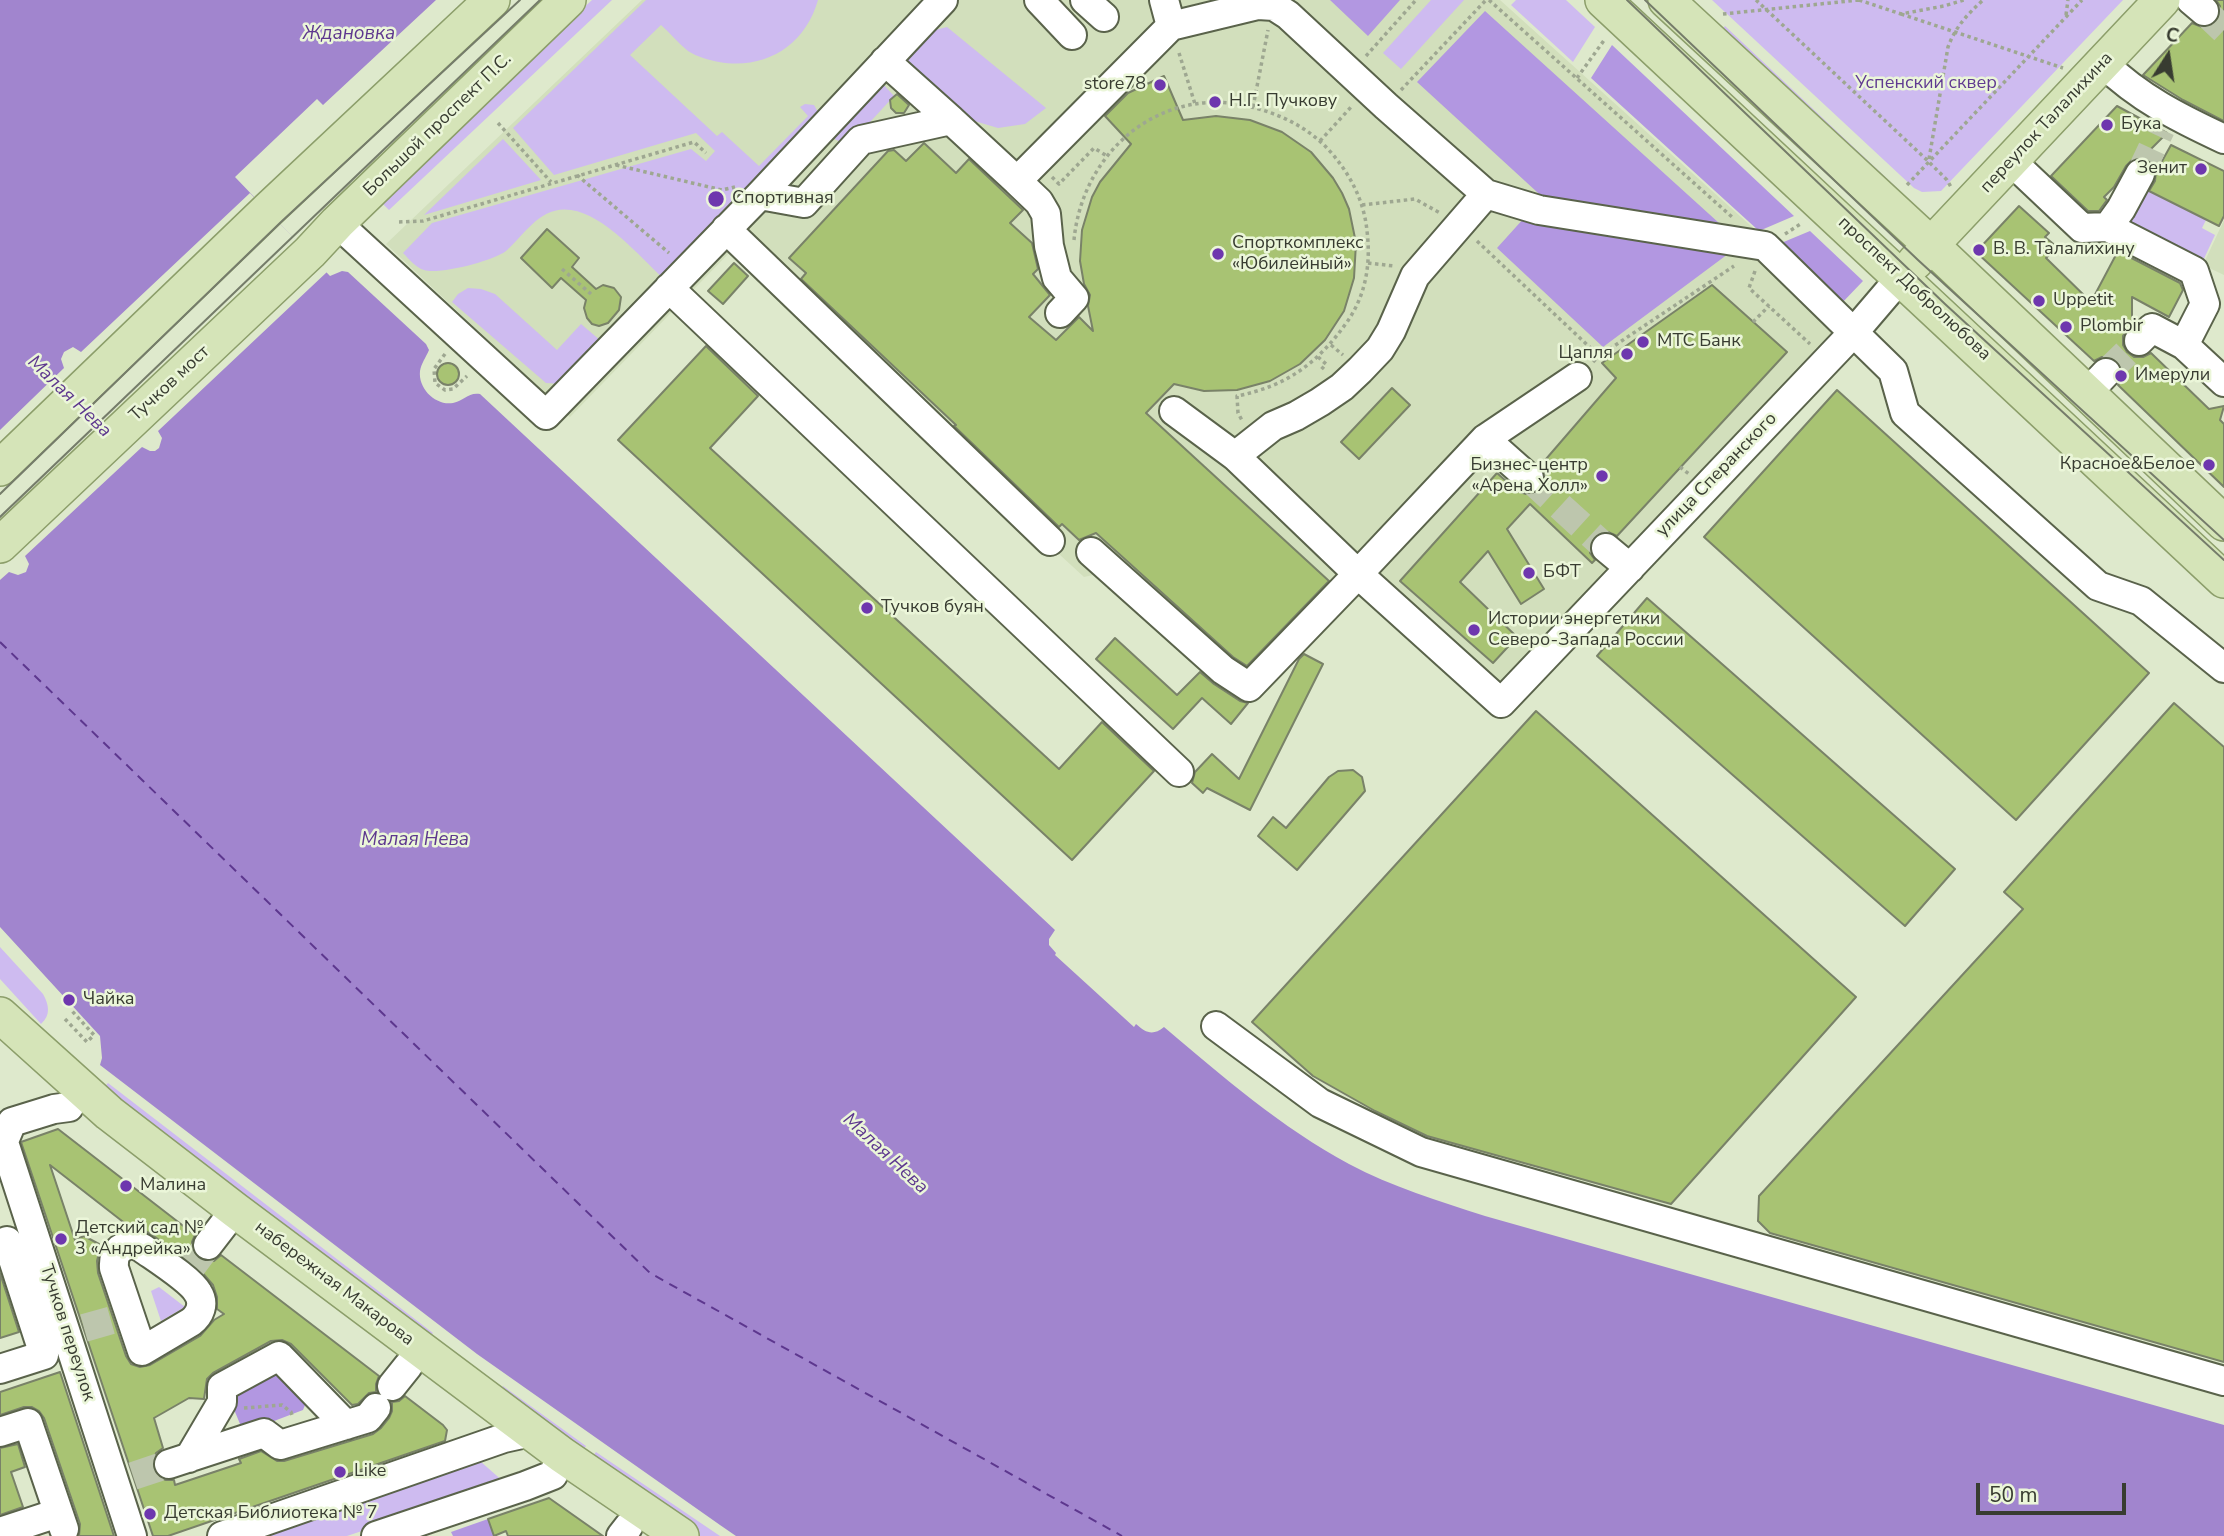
<!DOCTYPE html>
<html>
<head>
<meta charset="utf-8">
<style>
	body { margin:0 }
	#map { position:relative; width:2224px; height:1536px; overflow:hidden; background:#dee9cc; font-family:"Nunito Sans",sans-serif }
	canvas { display:block }
	.north { position:absolute; left:2133px; top:21px; width:70px; height:70px; -webkit-text-stroke:5px #ebf6d9; paint-order:stroke; rotate:12deg; font-size:19px; font-weight:700; line-height:28px; text-align:center; color:#383c31 }
	.north::after { content:''; display:block; margin:auto; width:24px; height:32px; background:#383c31; clip-path:polygon(50% 0,100% 100%,50% 72%,0 100%) }
	.scale { position:absolute; left:1976px; top:1483px; width:150px; height:32px; box-sizing:border-box; border:4px solid #383c31; border-top:0; padding-left:9px; font-size:21px; line-height:24px; white-space:nowrap; color:#383c31; -webkit-text-stroke:5px #ebf6d9; paint-order:stroke }
</style>
</head>
<body>
<div id="map">
<canvas width="2224" height="1536"></canvas>
<div class="north">С</div>
<div class="scale">50 m</div>
</div>
<script>
const context = document.querySelector('canvas').getContext('2d');
context.lineJoin = 'round';
function paint(path, color) {
  context.fillStyle = color;
  context.fill(path, 'evenodd');
}
function stroke(path, color, width, dash) {
  context.strokeStyle = color;
  context.lineWidth = width;
  context.lineCap = dash ? 'butt' : 'round';
  context.setLineDash(dash || []);
  context.stroke(path);
}
function drawText(font, color, halo, rows, align = 'center') {
  context.font = font + ' "Nunito Sans",sans-serif';
  context.lineWidth = 5;
  context.setLineDash([]);
  context.textBaseline = 'middle';
  context.strokeStyle = halo;
  context.fillStyle = color;
  for (const [text, x, y, turn = 0] of rows) {
    context.save();
    context.translate(x, y);
    context.rotate((+turn || 0) * Math.PI / 180);
    context.textAlign = isNaN(turn) ? turn : align;
    if (halo) context.strokeText(text, 0, 0);
    context.fillText(text, 0, 0);
    context.restore();
  }
}
const built = new Path2D(`
	M642,0H1500L1851,316L1494,708L1353,584L1252,692L1102,573L1084,577L730,252L570,417L386,244Z
	M2224,220V275L2203,265Z`);
const green = new Path2D(`
	M592,0H612L389,210L379,200Z
	M646,0H818C805,46 765,70 719,62C709,60 697,57 688,51C678,43 670,33 661,25L630,55L717,136L722,132L759,166L808,116L800,107L805,104L814,105L819,114L664,279C639,256 605,215 571,210C541,205 525,234 506,251C493,261 439,275 424,270C416,268 409,259 403,253L432,223L691,149L706,161L715,151L696,133L554,175L513,128Z
	M1431,0H1464L1401,69L1383,53Z
	M1516,0H1566L1595,27L1573,62L1511,5Z
	M1712,0H2123L1941,191L1922,192L1914,188Z
	M1725,26L1898,189L1893,194L1721,31Z
	M947,27L1046,108L1025,124L998,128L971,120L904,60L927,32Z
	M881,82L894,96L848,146L831,137Z
	M503,139L541,180L424,215Z
	M2147,190L2206,220L2202,228L2215,235L2201,265L2127,226Z
	M468,288L481,289L495,294L557,350L581,324L601,341L562,384L546,383L452,302L458,294Z
	M0,947L43,994C49,1005 51,1015 41,1024L0,979Z
	M108,1083L433,1333L427,1340L102,1090Z
	M159,1287L185,1307L161,1321L151,1291Z
	M503,1386L586,1446L581,1454L497,1394Z
	M596,1452L720,1536H699L589,1461Z
	M480,1461L505,1483L347,1536H258Z`);
const forest = new Path2D(`
	M1330,0H1400L1368,36Z
	M1485,11L1730,233L1549,203L1417,82Z
	M1612,45L1794,216L1759,231L1591,78Z
	M1525,217L1728,254L1603,347L1497,248Z
	M1810,231L1863,281L1840,305L1774,246Z
	M280,1370L303,1399L305,1405L303,1410L253,1429L240,1424L231,1402L233,1392Z
	M488,1519L494,1536H453L451,1532Z`);
const water = new Path2D(`
	M0,0H436L323,105L317,99L235,177L330,276L342,271L348,272L426,344L429,350C426,357 421,364 420,371C418,389 436,406 453,403C464,401 468,392 480,394L1055,930L1049,939V945L1056,953L1055,955L1134,1027L1136,1024C1146,1033 1153,1036 1164,1027C1222,1076 1282,1128 1349,1164C1392,1187 1439,1201 1485,1216L2224,1425V1536H736L720,1525L477,1354L100,1065L102,1058L100,1036L0,927Z`);
const pier = new Path2D(`
	M250,193L327,272L158,431L162,438L159,448L155,451H150L142,447L25,556L29,564L26,572L18,575L9,572L0,580V430L64,368L61,359L64,352L73,347L81,352Z`);
const ferry = new Path2D(`
	M0,642L650,1273L1122,1536`);
const building = new Path2D(`
	M2216,0H2224V121L2183,100L2143,75L2192,23L2202,27L2210,26L2216,22L2220,13V6Z
	M1164,76L1183,120L1216,116L1250,120L1282,132L1311,152L1333,178L1342,193L1349,209L1356,243L1354,278L1344,311L1325,340L1300,364L1270,381L1237,390L1204,391L1174,384L1146,413L1329,581L1247,666L1233,657L1096,533L1079,540L1062,524L1059,527L954,426L956,425L801,279L806,273L789,258L888,151L894,150L906,161L924,143L956,173L969,159L1023,210L1010,223L1032,243L1038,269L1033,274L1050,295L1029,317L1056,340L1079,317L1093,331L1088,306L1090,295L1084,284L1080,261L1082,230L1092,197L1100,182L1131,144L1105,116L1128,93Z
	M897,94L909,105L904,113H896L891,108L890,100Z
	M2117,106L2167,133L2142,158L2132,160L2126,166L2114,187L2104,197L2107,200L2099,211H2088L2051,176Z
	M2171,145L2224,171V216L2219,226L2149,191L2155,181L2156,172Z
	M2019,206L2049,233L2045,237L2057,247L2046,258L2091,302L2118,251L2180,283L2183,290L2169,317L2132,297V325L2123,336V345L2127,352L2134,357H2143L2151,353L2209,409L2224,406L2220,420L2224,424V487L2118,385L2122,378V369L2117,361L2111,357H2102L2094,361L1976,252Z
	M547,229L579,258L572,267L596,289L603,285L614,288L621,297L619,310L608,323L599,326L592,324L587,318L584,308L586,300L561,278L552,288L521,258Z
	M734,263L748,276L723,304L708,291Z
	M1712,285L1787,352L1617,536L1608,532H1601L1594,537L1590,546V553L1595,560L1592,563L1530,504L1507,529L1544,589L1521,604L1488,551L1460,582L1517,637L1493,663L1400,581L1497,473L1517,491L1526,494H1534L1541,489L1545,481L1544,472L1540,466L1616,378L1602,363Z
	M706,346L758,396L710,448L1059,769L1102,722L1154,771L1072,860L618,440Z
	M437 374a11 11 0 1 1 22 0a11 11 0 1 1-22 0Z
	M1392,388L1410,405L1359,459L1341,442Z
	M1837,390L2149,673L2016,820L1704,537Z
	M1647,598L1955,869L1905,926L1597,656Z
	M1115,638L1177,695L1200,672L1214,684L1240,701L1248,703L1231,724L1202,698L1173,729L1096,659Z
	M1304,654L1323,664L1250,810L1207,788L1203,793L1192,783L1195,772L1212,754L1239,779L1299,659Z
	M2174,703L2224,747V1362L1770,1233L1758,1221L1759,1196L2023,909L2004,892Z
	M1536,711L1856,997L1671,1204L1427,1136L1375,1111L1313,1076L1252,1022Z
	M1353,770L1362,777L1365,791L1297,870L1258,836L1273,817L1286,828L1329,777L1338,771Z
	M58,1129L195,1235L192,1242V1251L198,1259L206,1261H214L221,1255L379,1376L376,1384V1392L369,1393L358,1404L352,1405L291,1344L282,1340L271,1341L213,1373L207,1379L204,1399L189,1398L154,1418L163,1448L156,1453L153,1461V1470L158,1477L166,1480H174L175,1485L241,1463L239,1459L261,1451L277,1461H284L373,1434L381,1428L389,1418L392,1411V1402L399,1401L405,1396L443,1425L447,1430L445,1441L168,1536H153L21,1142ZM50,1165L131,1228L141,1229L151,1234L199,1269L213,1285L217,1297V1309L224,1314L214,1320L200,1336L150,1365L140,1367L131,1364L126,1356L98,1273L97,1261L100,1249L99,1244L84,1236L75,1240Z
	M0,1273L19,1332L0,1338Z
	M60,1372L114,1536H79L80,1524L44,1418L39,1411L32,1407H24L0,1415V1392Z
	M18,1444L25,1467L11,1472L23,1507L0,1515V1448Z
	M549,1498L603,1536H508L506,1531L494,1536L488,1519Z`);
const minorTunnel = new Path2D(`
	M2204,11L2224,30
	M2140,174L2161,129
	M2106,373L2139,341
	M1529,478L1606,548
	M188,1272L208,1245
	M84,1328L123,1317
	M133,1476L169,1464`);
const path = new Path2D(`
	M1489,0L1732,217
	M1756,0L1928,161L1947,180L1951,187
	M1859,0L1901,14L1944,6L1964,0
	M1723,14L1859,0
	M1901,14L2063,68
	M2066,15L2068,0
	M1179,53L1195,104
	M1366,56L1416,0
	M1577,78L1605,39
	M1401,90L1486,0
	M1253,107L1268,30
	M498,123L551,182
	M1320,141L1352,106
	M1929,159L1948,47C1956,26 1967,15 1983,0
	M616,165L722,190L735,187
	M577,175L669,253
	M1052,177L1059,184L1094,148L1107,156
	M1907,185L2082,0
	M1362,205L1415,199L1440,213
	M399,222L423,221L694,142L706,153
	M1785,234L1802,223
	M1074,240C1083,146 1169,79 1262,110C1286,117 1308,129 1326,147C1348,170 1364,199 1367,231C1371,263 1366,295 1347,322C1318,363 1287,386 1237,396L1238,413L1243,422
	M1477,241L1599,356
	M1368,263L1394,266
	M562,269L591,294
	M1755,271L1749,288L1810,344
	M1753,322L1769,306
	M1331,345L1343,355
	M445,354L434,369L435,383L445,390L453,389L467,376
	M1318,357L1326,364L1320,371
	M1593,362L1599,356L1734,266
	M1680,467L1689,474
	M65,1019L87,1042L94,1035L72,1011
	M244,1408L282,1405L291,1412L293,1418`);
const minor = new Path2D(`
	M1039,0L1072,35
	M1085,0L1104,17
	M1164,0L1171,26
	M2191,0L2204,11
	M885,61L951,120
	M2103,63C2139,98 2179,118 2224,139
	M2010,160L2082,228L2108,227L2121,209L2140,174
	M1017,181L1039,202L1046,214L1049,246L1057,278L1074,298L1060,313
	M760,195L804,203L861,140L951,120L1017,181L1171,26L1258,5L1274,6L1288,15L1386,106L1486,194L1539,210L1765,246L1893,371L1905,413L2098,586L2141,601L2224,668
	M337,223L546,415L760,195L943,0
	M2108,227L2194,271L2205,304L2184,345
	M726,229L1050,541
	M669,288L1179,772
	M2139,341L2152,328L2184,345L2224,382
	M2087,393L2106,373
	M1174,411L1235,456L1358,574L1501,703L1854,332L1901,277
	M1485,439L1529,478
	M1235,456L1273,426L1296,416L1320,402L1342,387L1360,370L1380,349L1391,331L1415,276L1486,194
	M1606,548L1630,568
	M1091,552L1223,670L1249,687L1358,574L1485,439L1577,377
	M1216,1026L1320,1103L1421,1152L2224,1381
	M0,1130L132,1536
	M4,1141L12,1122L54,1109L69,1107
	M134,1244L142,1248C156,1258 191,1280 198,1293C205,1304 200,1315 191,1322L142,1351L114,1268C113,1253 119,1246 134,1244Z
	M208,1245L235,1210
	M0,1369L44,1355L7,1241
	M392,1386L408,1366
	M0,1432L28,1423L64,1529
	M189,1458L222,1402V1387L279,1356L346,1425
	M169,1464L264,1433L280,1445L368,1418L376,1408
	M0,1532L58,1513
	M222,1536L504,1438L531,1432
	M376,1536L525,1486L553,1475L562,1455
	M621,1536L628,1527`);
const major = new Path2D(`
	M1603,0L2224,580
	M1666,0L1931,245L2224,523
	M1915,262L2162,0
	M0,468L269,209L492,0
	M0,545L310,252L337,223L568,0
	M0,1015L109,1113L235,1210L562,1455L681,1536`);
const tram = new Path2D(`
	M1627,0L1945,304L2224,560
	M1645,0L1918,260L2224,540
	M0,494L281,222L520,0
	M0,517L540,0`);
const markers = [
	[1160,85,7,"#6e37ae"],
	[1215,102,7,"#6e37ae"],
	[2107,125,7,"#6e37ae"],
	[2201,169,7,"#6e37ae"],
	[716,199,9,"#6e37ae"],
	[1979,250,7,"#6e37ae"],
	[1218,254,7,"#6e37ae"],
	[2039,301,7,"#6e37ae"],
	[2066,327,7,"#6e37ae"],
	[1643,342,7,"#6e37ae"],
	[1627,354,7,"#6e37ae"],
	[2121,376,7,"#6e37ae"],
	[2209,465,7,"#6e37ae"],
	[1602,476,7,"#6e37ae"],
	[1529,573,7,"#6e37ae"],
	[867,608,7,"#6e37ae"],
	[1474,630,7,"#6e37ae"],
	[69,1000,7,"#6e37ae"],
	[126,1186,7,"#6e37ae"],
	[61,1239,7,"#6e37ae"],
	[340,1472,7,"#6e37ae"],
	[150,1514,7,"#6e37ae"]
];
const parkNames = [
	["Успенский сквер",1926,84]
];
const poiNames = [
	["store78",1146,85,"right"],
	["Н.Г. Пучкову",1229,102],
	["Бука",2121,125],
	["Зенит",2187,169,"right"],
	["Спортивная",732,199],
	["Спорткомплекс",1232,244],
	["«Юбилейный»",1232,265],
	["В. В. Талалихину",1993,250],
	["Uppetit",2053,301],
	["Plombir",2080,327],
	["МТС Банк",1657,342],
	["Цапля",1613,354,"right"],
	["Имерули",2135,376],
	["Красное&Белое",2195,465,"right"],
	["Бизнес-центр",1588,466,"right"],
	["«Арена Холл»",1588,487,"right"],
	["БФТ",1543,573],
	["Тучков буян",881,608],
	["Истории энергетики",1488,620],
	["Северо-Запада России",1488,641],
	["Чайка",83,1000],
	["Малина",140,1186],
	["Детский сад №",75,1229],
	["3 «Андрейка»",75,1250],
	["Like",354,1472],
	["Детская Библиотека № 7",164,1514]
];
const streetNames = [
	["переулок Талалихина",2047,123,-47],
	["Большой проспект П.С.",438,125,-44],
	["проспект Добролюбова",1914,289,43],
	["Тучков мост",170,384,-43],
	["улица Сперанского",1717,475,-46],
	["набережная Макарова",334,1284,37],
	["Тучков переулок",67,1333,72]
];
const waterNames = [
	["Ждановка",349,34],
	["Малая Нева",69,397,44],
	["Малая Нева",415,840],
	["Малая Нева",885,1154,43]
];
paint(built, '#d2dfbc');
paint(green, '#cebbf0');
paint(forest, '#b297e1');
paint(water, '#a185ce');
paint(pier, '#dee9cc');
stroke(ferry, '#5d378e', 2, [9, 7]);
paint(building, '#a8c373');
stroke(building, '#798268', 2);
stroke(minorTunnel, '#bdc6ad', 28, [28, 14]);
stroke(minor, '#5a634b', 32);
stroke(major, '#8c9e6a', 38);
stroke(path, '#9ea791', 3.5, [3.5, 3.5]);
stroke(minor, '#fff', 28);
stroke(major, '#d5e4b8', 35);
stroke(tram, '#757c6a', 2);
for (const [x, y, r, color] of markers) {
  const dot = new Path2D();
  dot.arc(x, y, r, 0, 2 * Math.PI);
  context.fillStyle = color;
  context.fill(dot);
  stroke(dot, '#ebf6d9', 2.5);
}
drawText('18px', '#603a91', '#ebf6d9', parkNames);
drawText('18px', '#383c31', '#ebf6d9', poiNames, 'left');
drawText('18px', '#383c31', '#ebf6d9', streetNames);
drawText('italic 19px', '#5d378e', '#ebf6d9', waterNames);
</script>
</body>
</html>
